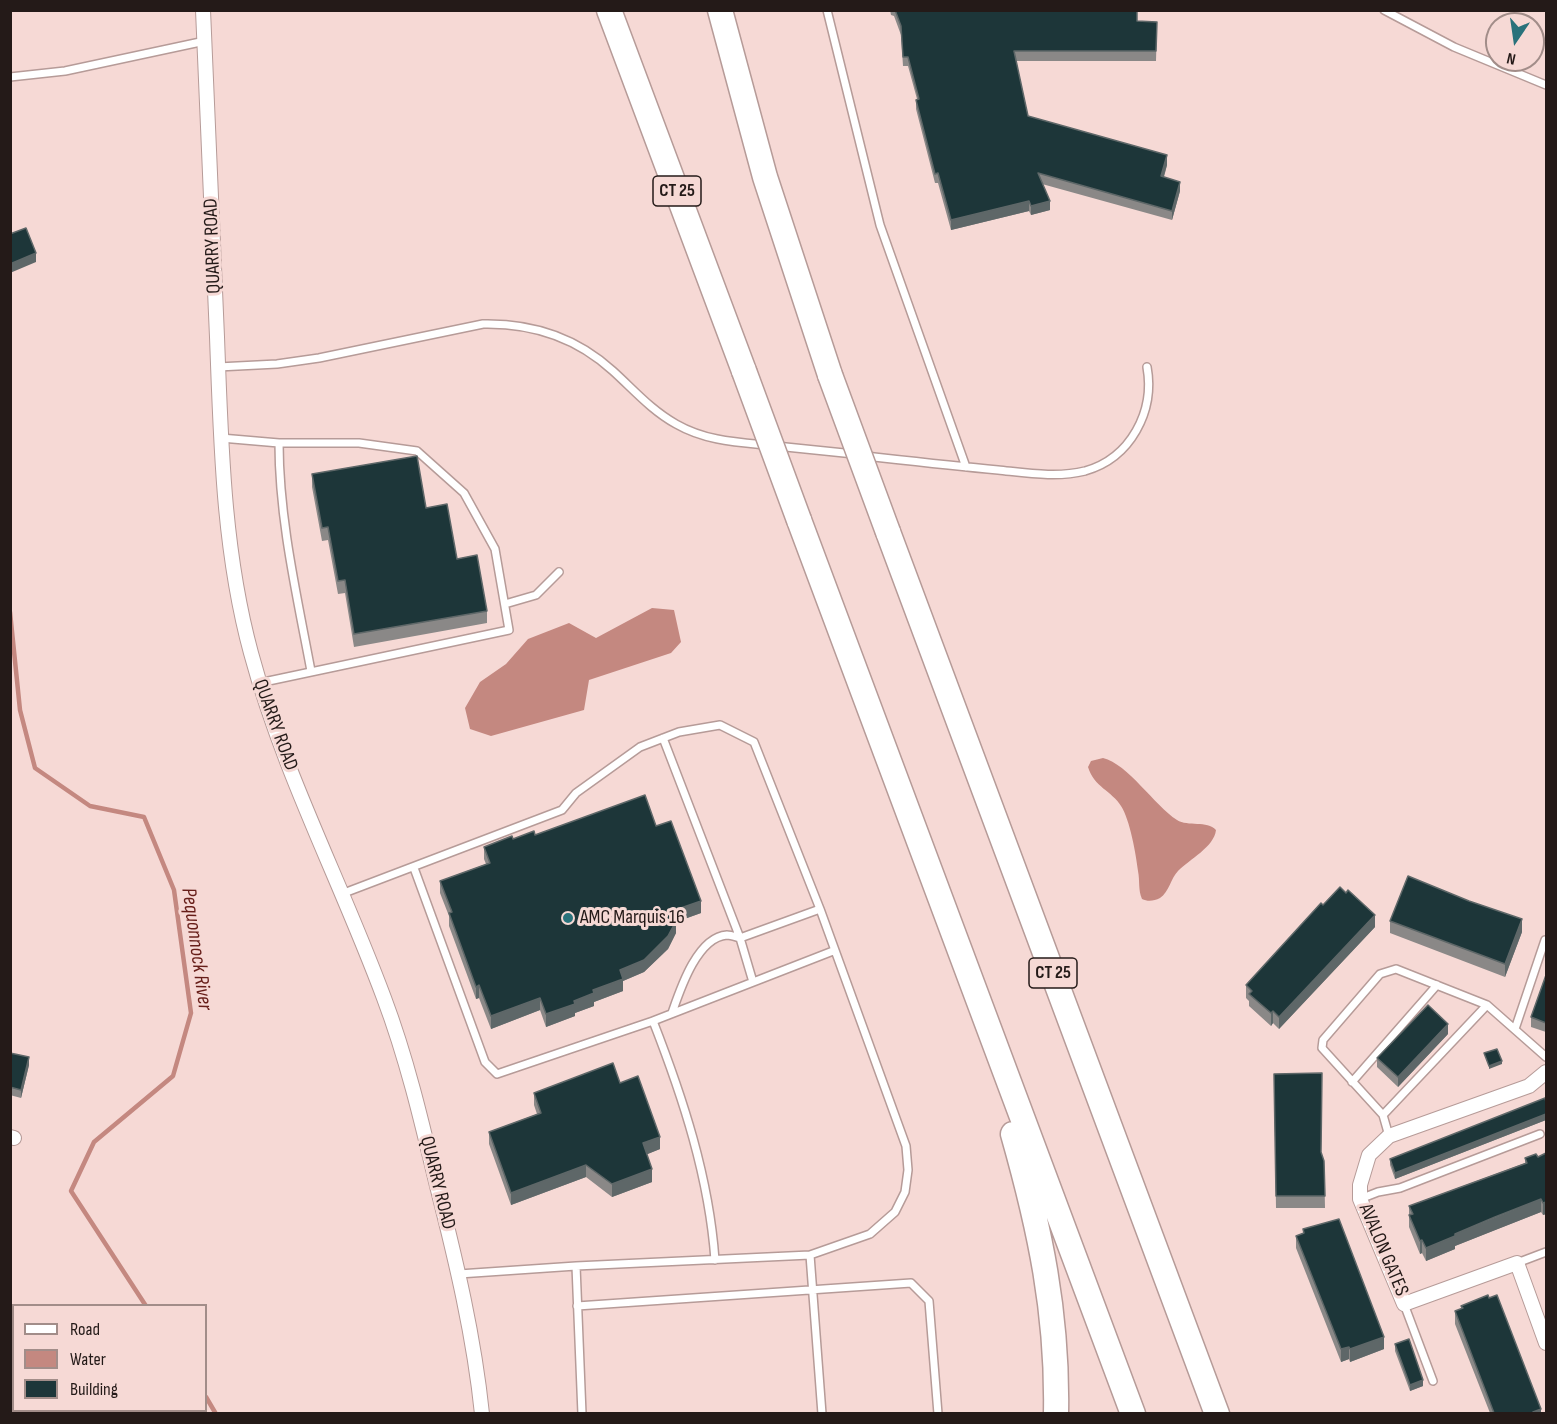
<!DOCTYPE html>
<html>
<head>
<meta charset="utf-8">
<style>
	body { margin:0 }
	#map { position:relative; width:1557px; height:1424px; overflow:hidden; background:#f6d9d5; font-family:"Sofia Sans Condensed",sans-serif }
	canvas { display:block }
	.frame { position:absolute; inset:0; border:12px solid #241a18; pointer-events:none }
	.legend { position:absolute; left:12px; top:1304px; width:195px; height:108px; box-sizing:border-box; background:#f6d9d5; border:2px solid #a28d89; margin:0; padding:8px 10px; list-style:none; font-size:18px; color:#241a18 }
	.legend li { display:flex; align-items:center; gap:12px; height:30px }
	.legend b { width:30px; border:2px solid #a28d89 }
	.north { position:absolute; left:1485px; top:12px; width:60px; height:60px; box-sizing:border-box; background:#f6d9d5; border:2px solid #a28d89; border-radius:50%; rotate:193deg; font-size:16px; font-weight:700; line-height:24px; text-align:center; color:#241a18 }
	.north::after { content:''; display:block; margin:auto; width:21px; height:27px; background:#29727b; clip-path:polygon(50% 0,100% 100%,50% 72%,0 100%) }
</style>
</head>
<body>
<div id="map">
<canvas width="1557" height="1424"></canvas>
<div class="frame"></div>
<ul class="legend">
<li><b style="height:8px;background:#fff"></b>Road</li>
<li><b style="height:16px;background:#c48880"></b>Water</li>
<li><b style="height:16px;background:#1d3639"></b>Building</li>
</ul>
<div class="north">N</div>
</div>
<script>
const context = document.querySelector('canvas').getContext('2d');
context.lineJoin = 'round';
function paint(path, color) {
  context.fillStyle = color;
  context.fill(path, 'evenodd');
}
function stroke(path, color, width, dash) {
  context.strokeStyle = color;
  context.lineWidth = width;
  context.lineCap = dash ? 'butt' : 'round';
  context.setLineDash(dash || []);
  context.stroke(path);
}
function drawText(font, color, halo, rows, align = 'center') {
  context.font = font + ' "Sofia Sans Condensed",sans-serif';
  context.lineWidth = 6;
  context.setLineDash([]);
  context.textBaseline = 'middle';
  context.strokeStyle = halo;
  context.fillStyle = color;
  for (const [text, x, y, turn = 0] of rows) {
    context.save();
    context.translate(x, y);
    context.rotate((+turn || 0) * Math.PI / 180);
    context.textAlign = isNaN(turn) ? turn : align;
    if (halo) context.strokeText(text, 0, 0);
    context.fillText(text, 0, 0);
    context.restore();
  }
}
const water = new Path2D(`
	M652,608L674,610L681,642L671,653L589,680L584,710L491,736L470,729L465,708L480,682L506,664L528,639L569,623L596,638Z
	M1103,758C1128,764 1154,805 1177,820C1188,827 1207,820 1216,830C1214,847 1190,859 1178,871C1171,878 1169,892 1160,898C1154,901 1148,902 1142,899C1138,890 1140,881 1138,871C1136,854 1130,820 1121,806C1112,791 1094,787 1088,767L1091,761Z`);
const stream = new Path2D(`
	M10,612L20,710L35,768L90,806L144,817L174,890L191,1013L173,1076L94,1142L71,1191L146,1306
	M206,1397L216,1414`);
const service = new Path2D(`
	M827,10L880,225L966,467
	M1384,10L1454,47L1546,85
	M10,77L65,71L205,41
	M218,367L277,364L319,358L483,324C533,323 576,337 613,371C634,390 651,410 676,424C704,440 733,442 765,445
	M221,438L279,443H359L417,451L464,493L495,549L509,630L259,683
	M279,443C279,519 297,596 311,671
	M776,446L854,454
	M865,456C910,461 954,466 998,470C1027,473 1057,478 1085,471C1131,458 1155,411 1147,367
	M505,604L536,595L559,572
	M663,738L740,938L753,982
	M414,868L485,1062L497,1074L653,1021L833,951
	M344,893L562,810L576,793L640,747L679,732L720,725L754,742L820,909L906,1146L908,1170L905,1192L895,1212L870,1234L810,1255L576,1266L459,1274
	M672,1013C680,990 697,937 727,935C731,935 736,937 740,938L820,909
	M653,1021C683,1098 709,1177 715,1260
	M1515,1029L1545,940
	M1352,1082L1437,985
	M1383,1115L1487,1005
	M1389,1136L1383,1115L1322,1048L1323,1040L1380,974L1396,969L1487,1005L1546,1057
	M1360,1199L1378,1192L1400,1188L1540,1134
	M810,1255L822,1414
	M1517,1263L1546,1252
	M576,1266L582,1414
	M1404,1304L1433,1381
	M577,1306L911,1283L929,1301L938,1414`);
const minor = new Path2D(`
	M203,10C207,119 212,228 217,337C221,443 223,550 251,653C283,772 341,882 384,998C407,1059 422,1123 437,1186C456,1261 474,1336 482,1414
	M1546,1072L1529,1086L1389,1136L1369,1155L1360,1185V1199L1404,1304L1517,1263L1546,1343
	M10,1137L14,1138`);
const motorway = new Path2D(`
	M609,10L744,371
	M720,10L765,177L830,375
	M799,520L1133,1414
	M888,532L1217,1414
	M1013,1134C1040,1229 1058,1314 1056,1414`);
const motorwayBridge = new Path2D(`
	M744,371L799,520
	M830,375L888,532`);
const wall = new Path2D(`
	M890,10H1137V21L1157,22L1156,61H1016L1028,116L1167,165L1164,177L1180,191L1172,220L1042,184L1050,210L1031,215L1029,211L951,230L938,183H935L916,109V100L917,99L908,66H903L901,35L894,16L891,15Z
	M312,474L426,508L487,611V623L354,647L345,593L338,594L328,540L322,541L312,487Z
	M656,826L701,913L676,922V933L668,949L644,972L623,981V991L594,1002V1006L575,1013V1016L546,1027L540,1010L491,1029L479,998L476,999L449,926V916L440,893V881L486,864L484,859V847L513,839L535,835Z
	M1323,905L1375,927L1279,1029L1273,1023L1271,1026L1249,1006V1001L1246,998V985Z
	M1390,921L1522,932L1505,977L1390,933Z
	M1546,975V1032L1531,1027V1017Z
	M1448,1034L1398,1087L1377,1067V1058Z
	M10,1053L29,1065L21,1098L10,1095Z
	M1274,1074L1321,1153L1324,1161L1325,1208H1276Z
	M534,1093L660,1149L647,1154L652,1182L612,1197L586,1177L511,1205L489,1144V1132L537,1114L534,1105Z
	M1546,1102V1120L1395,1179L1390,1165V1159Z
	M1546,1153V1214L1543,1215L1541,1212L1495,1230L1455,1246V1249L1426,1261L1422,1253L1420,1254L1409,1227V1206L1525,1163V1158L1538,1157Z
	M1303,1229L1384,1349L1350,1362L1349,1359L1341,1362L1296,1248V1236L1303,1233Z
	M1461,1306L1541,1413H1490L1455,1324V1311L1461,1309Z
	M1395,1344L1423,1386L1410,1391L1395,1351Z`);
const shadedWall = new Path2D(`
	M1167,155V165L1161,186V176Z
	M1180,182V191L1172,220V211Z
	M1029,201V211L951,230V220Z
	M1050,201V210L1031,215V206Z
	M36,253V262L10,273V264Z
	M701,901V913L676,922V933L668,949L644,972L623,981V991L594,1002V1006L575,1013V1016L546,1027V1014L574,1001L593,990L672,911Z
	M1375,915V927L1279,1029V1017Z
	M1522,919V932L1505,977V964Z
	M479,985V998L476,999V987Z
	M540,998V1010L491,1029V1016Z
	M1273,1011V1023L1271,1026V1013Z
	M1448,1024V1034L1398,1087V1077Z
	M29,1057V1065L21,1098V1090Z
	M1502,1061V1064L1489,1069V1066Z
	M1546,1114V1120L1395,1179V1173Z
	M660,1137V1149L643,1156V1143Z
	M586,1165V1177L511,1205V1193Z
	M652,1169V1182L612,1197V1184Z
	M1541,1199V1212L1455,1246V1249L1426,1261V1248L1455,1234Z
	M1546,1202V1214L1543,1215V1203Z
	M1422,1240V1253L1420,1254V1241Z
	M1384,1337V1349L1350,1362V1349Z
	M1349,1347V1359L1341,1362V1349Z
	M1423,1380V1386L1410,1391V1385Z
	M1541,1409V1413H1533V1412Z`);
const building = new Path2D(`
	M895,10H1137V21L1157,22L1156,51H1014L1028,116L1167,155L1161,176L1180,182L1172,211L1038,173L1050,201L1031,206L1029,201L951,220L938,173L935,174L916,100L919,99L908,57H903L901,26Z
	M26,228L36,253L10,264V234Z
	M417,456L426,508L447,504L457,559L477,555L487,611L354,634L345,580L338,581L328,527L322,528L312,474Z
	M645,795L656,826L671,821L701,901L672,911L676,921L668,936L644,960L620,970L623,979L593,990L594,993L574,1001L575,1004L546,1014L540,998L491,1016L479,985L476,987L449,913L452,912L440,881L490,863L484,847L512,836L513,839L534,831L535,835Z
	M1408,876L1469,901L1522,919L1505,964L1390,921Z
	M1340,887L1346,893L1348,890L1375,915L1279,1017L1273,1011L1271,1013L1249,994L1252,991L1246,985L1321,903L1323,905Z
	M1546,975V1023L1531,1017Z
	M1428,1005L1448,1024L1398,1077L1377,1058Z
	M1497,1049L1502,1061L1489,1066L1484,1053Z
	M10,1053L29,1057L21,1090L10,1087Z
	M613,1063L620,1083L638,1076L660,1137L643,1143L652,1169L612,1184L586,1165L511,1193L489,1132L541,1113L534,1093Z
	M1322,1073L1321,1152L1324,1161L1325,1196H1276L1274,1074Z
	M1545,1098L1546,1102V1114L1395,1173L1390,1159Z
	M1546,1153V1202L1543,1203L1541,1199L1495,1217L1455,1234V1236L1426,1248L1422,1240L1420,1241L1409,1215L1413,1214L1409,1206L1527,1163L1525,1158L1536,1154L1538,1157Z
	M1339,1219L1384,1337L1350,1349L1349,1347L1341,1349L1296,1236L1304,1233L1303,1229Z
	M1488,1295L1489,1298L1497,1295L1541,1409L1533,1412L1534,1413H1494L1455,1311L1463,1308L1461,1306Z
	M1409,1339L1423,1380L1410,1385L1395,1344Z`);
const markers = [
	[568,918,6,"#29727b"]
];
const shields = [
	[677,191,48],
	[1053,973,48]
];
const shieldNames = [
	["CT 25",677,191],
	["CT 25",1053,973]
];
const streetNames = [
	["QUARRY ROAD",213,246,-92],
	["QUARRY ROAD",275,725,70],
	["QUARRY ROAD",437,1183,76],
	["AVALON GATES",1383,1250,67]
];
const poiNames = [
	["AMC Marquis 16",580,918]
];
const waterNames = [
	["Pequonnock River",196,949,82]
];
paint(water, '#c48880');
stroke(stream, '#c48880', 4.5);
stroke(service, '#b69b98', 10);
stroke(minor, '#b69b98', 16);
stroke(motorway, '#b69b98', 27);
stroke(service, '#fff', 7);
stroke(minor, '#fff', 14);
stroke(motorway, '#fff', 24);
stroke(motorwayBridge, '#b69b98', 27, []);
stroke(motorwayBridge, '#fff', 24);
paint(wall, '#8a8887');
paint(shadedWall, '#5e6768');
paint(building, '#1d3639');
stroke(building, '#5e6768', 1.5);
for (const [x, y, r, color] of markers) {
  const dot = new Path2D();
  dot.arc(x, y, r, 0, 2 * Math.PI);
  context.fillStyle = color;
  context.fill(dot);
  stroke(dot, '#f6d9d5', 2);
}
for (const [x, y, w] of shields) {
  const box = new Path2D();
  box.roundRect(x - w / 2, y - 15, w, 30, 4.5);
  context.fillStyle = '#f6d9d5';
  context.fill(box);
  stroke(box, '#241a18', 1.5);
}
drawText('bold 18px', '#241a18', null, shieldNames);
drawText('20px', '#241a18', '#f6d9d5', streetNames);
drawText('20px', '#241a18', '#f6d9d5', poiNames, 'left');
drawText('italic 21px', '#671e19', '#f6d9d5', waterNames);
</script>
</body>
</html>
